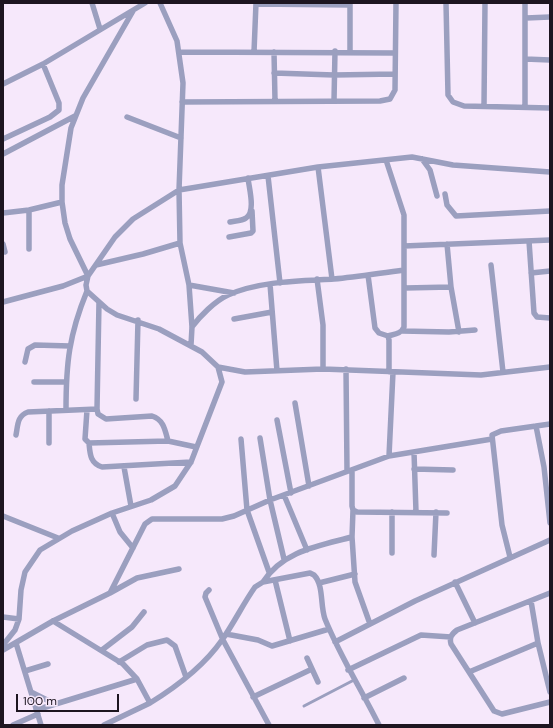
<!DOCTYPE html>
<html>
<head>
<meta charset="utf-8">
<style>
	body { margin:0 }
	#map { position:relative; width:553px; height:728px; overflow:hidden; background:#f6e8fb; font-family:"DM Sans",sans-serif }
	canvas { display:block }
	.frame { position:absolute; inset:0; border:4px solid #1d1520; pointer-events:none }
	.scale { position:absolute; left:16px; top:694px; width:103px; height:18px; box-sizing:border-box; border:2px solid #1d1520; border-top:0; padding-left:5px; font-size:12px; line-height:14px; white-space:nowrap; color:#1d1520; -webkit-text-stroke:3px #f6e8fb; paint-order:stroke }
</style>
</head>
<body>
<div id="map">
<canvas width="553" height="728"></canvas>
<div class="frame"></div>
<div class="scale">100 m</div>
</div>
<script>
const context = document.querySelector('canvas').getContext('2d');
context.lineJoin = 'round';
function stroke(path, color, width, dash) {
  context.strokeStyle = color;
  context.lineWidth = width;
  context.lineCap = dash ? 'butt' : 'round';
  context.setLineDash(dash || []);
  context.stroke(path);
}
const lane = new Path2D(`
	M304,706L354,680`);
const street = new Path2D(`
	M92,3L100,29
	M160,3L177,41L183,83L179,190L180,243L189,285L192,327L191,345
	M446,3L448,95L453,102L464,106L550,108
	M525,3V107
	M256,4L350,5
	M526,18L550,17
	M350,51V3
	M179,52L395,53
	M254,52L256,3
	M274,52L275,100
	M525,59L550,60
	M274,73L334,75L395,74
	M3,84L43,64L145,3
	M334,101L335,51
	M182,102L380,101L390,99L395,90L396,3
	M484,106L485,3
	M127,117L181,138
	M3,139L50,117L59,110V103L43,64
	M3,154L75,116
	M422,159L430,170L437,196
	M386,160L404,215V327C401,334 395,334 388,336
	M318,167L332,279
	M268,176L280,283
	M445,194L447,205L456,216L550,211
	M29,210V249
	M3,213L29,210L62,202
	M230,222C234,221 242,221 246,218C256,212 249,188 248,178
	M229,237L251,233L253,231L252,211
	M529,241L534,313L537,317L550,318
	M3,244L5,252
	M447,244L451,287L459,332
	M404,246L550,240
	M96,265L143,254L180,243
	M491,265L503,372
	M531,273L550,271
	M368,275L375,328L379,333L388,336L389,340V372
	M317,279L323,325V369
	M270,284L277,371
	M189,285L234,293
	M405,288L451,287
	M3,302L63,286L88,276L70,239L65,223L62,202V185L71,128L83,98L133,11
	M234,319L272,312
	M192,327C200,316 215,301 228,295C260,281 299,281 334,279C357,277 380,273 404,270
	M402,331L449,332L475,330
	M25,362L28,349L35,345L70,346
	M218,367L245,372L323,369L481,375L550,367
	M346,369L347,471
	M34,382H66
	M136,399L138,320
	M295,403L309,486
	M97,409L99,302
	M66,410C66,363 69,335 87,291
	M87,410L85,439L89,443L168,441L196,447
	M277,420L291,493
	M536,426L544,467L550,523
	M16,435C18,425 17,416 28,412L97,409L98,414L106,419L152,416C164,420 165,430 168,441
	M260,438L270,500L284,559
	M241,439L247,510L269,572
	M49,443V411
	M89,443C90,454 90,463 102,467L191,462
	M414,452L416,512
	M389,456L393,372
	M124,467L131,506
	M414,469L453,470
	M352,470V506L353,510L357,512L447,513
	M284,495L307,550
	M353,510L352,537L355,582L370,624
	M392,512V553
	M112,513L120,532L133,548
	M3,516L58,538
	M434,555L436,512
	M510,557L502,525L492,435L501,431L550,424
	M275,580L290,641
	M263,582C283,551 318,546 352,537
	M455,582L475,623
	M319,583L355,574
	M209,590L206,593L205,597L223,640L269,725
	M110,593L137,578L179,569
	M550,593L457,630C452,634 449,637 451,644L494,711L502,714L550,702
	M531,601L538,643L550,692
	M3,617L19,619
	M53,621L123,664L137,679L150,703C176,687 204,666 222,640C234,623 243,604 255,587L263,582L310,573L314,575C324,585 320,606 325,619C340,656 361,689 379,725
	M226,634L258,640L272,646L329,629
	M335,642L415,601L550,540
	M16,643L41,725
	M3,645L15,630L19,619L21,590L25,572L40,550L72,531L112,513L151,500L175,486L191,462L222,382L218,367L202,352L159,329L117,315L107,309L87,291L86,285L88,276L115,237L133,219L179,190L318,167L412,157L453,165L550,172
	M3,650L53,621L110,593L145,524L152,519H222L234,516L270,500L389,456L492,439
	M102,650L132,627L144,612
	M307,658L318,682
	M119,662L147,645L167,640L175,646L186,677
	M348,670L421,635L451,637
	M25,671L48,664
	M469,672L538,643
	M31,692L55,704
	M253,697L312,669
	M364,698L404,678
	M36,710L137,679
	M13,725L38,714
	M104,725L150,703`);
stroke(lane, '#9b9fbf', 3);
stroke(street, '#9b9fbf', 5.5);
</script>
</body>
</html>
